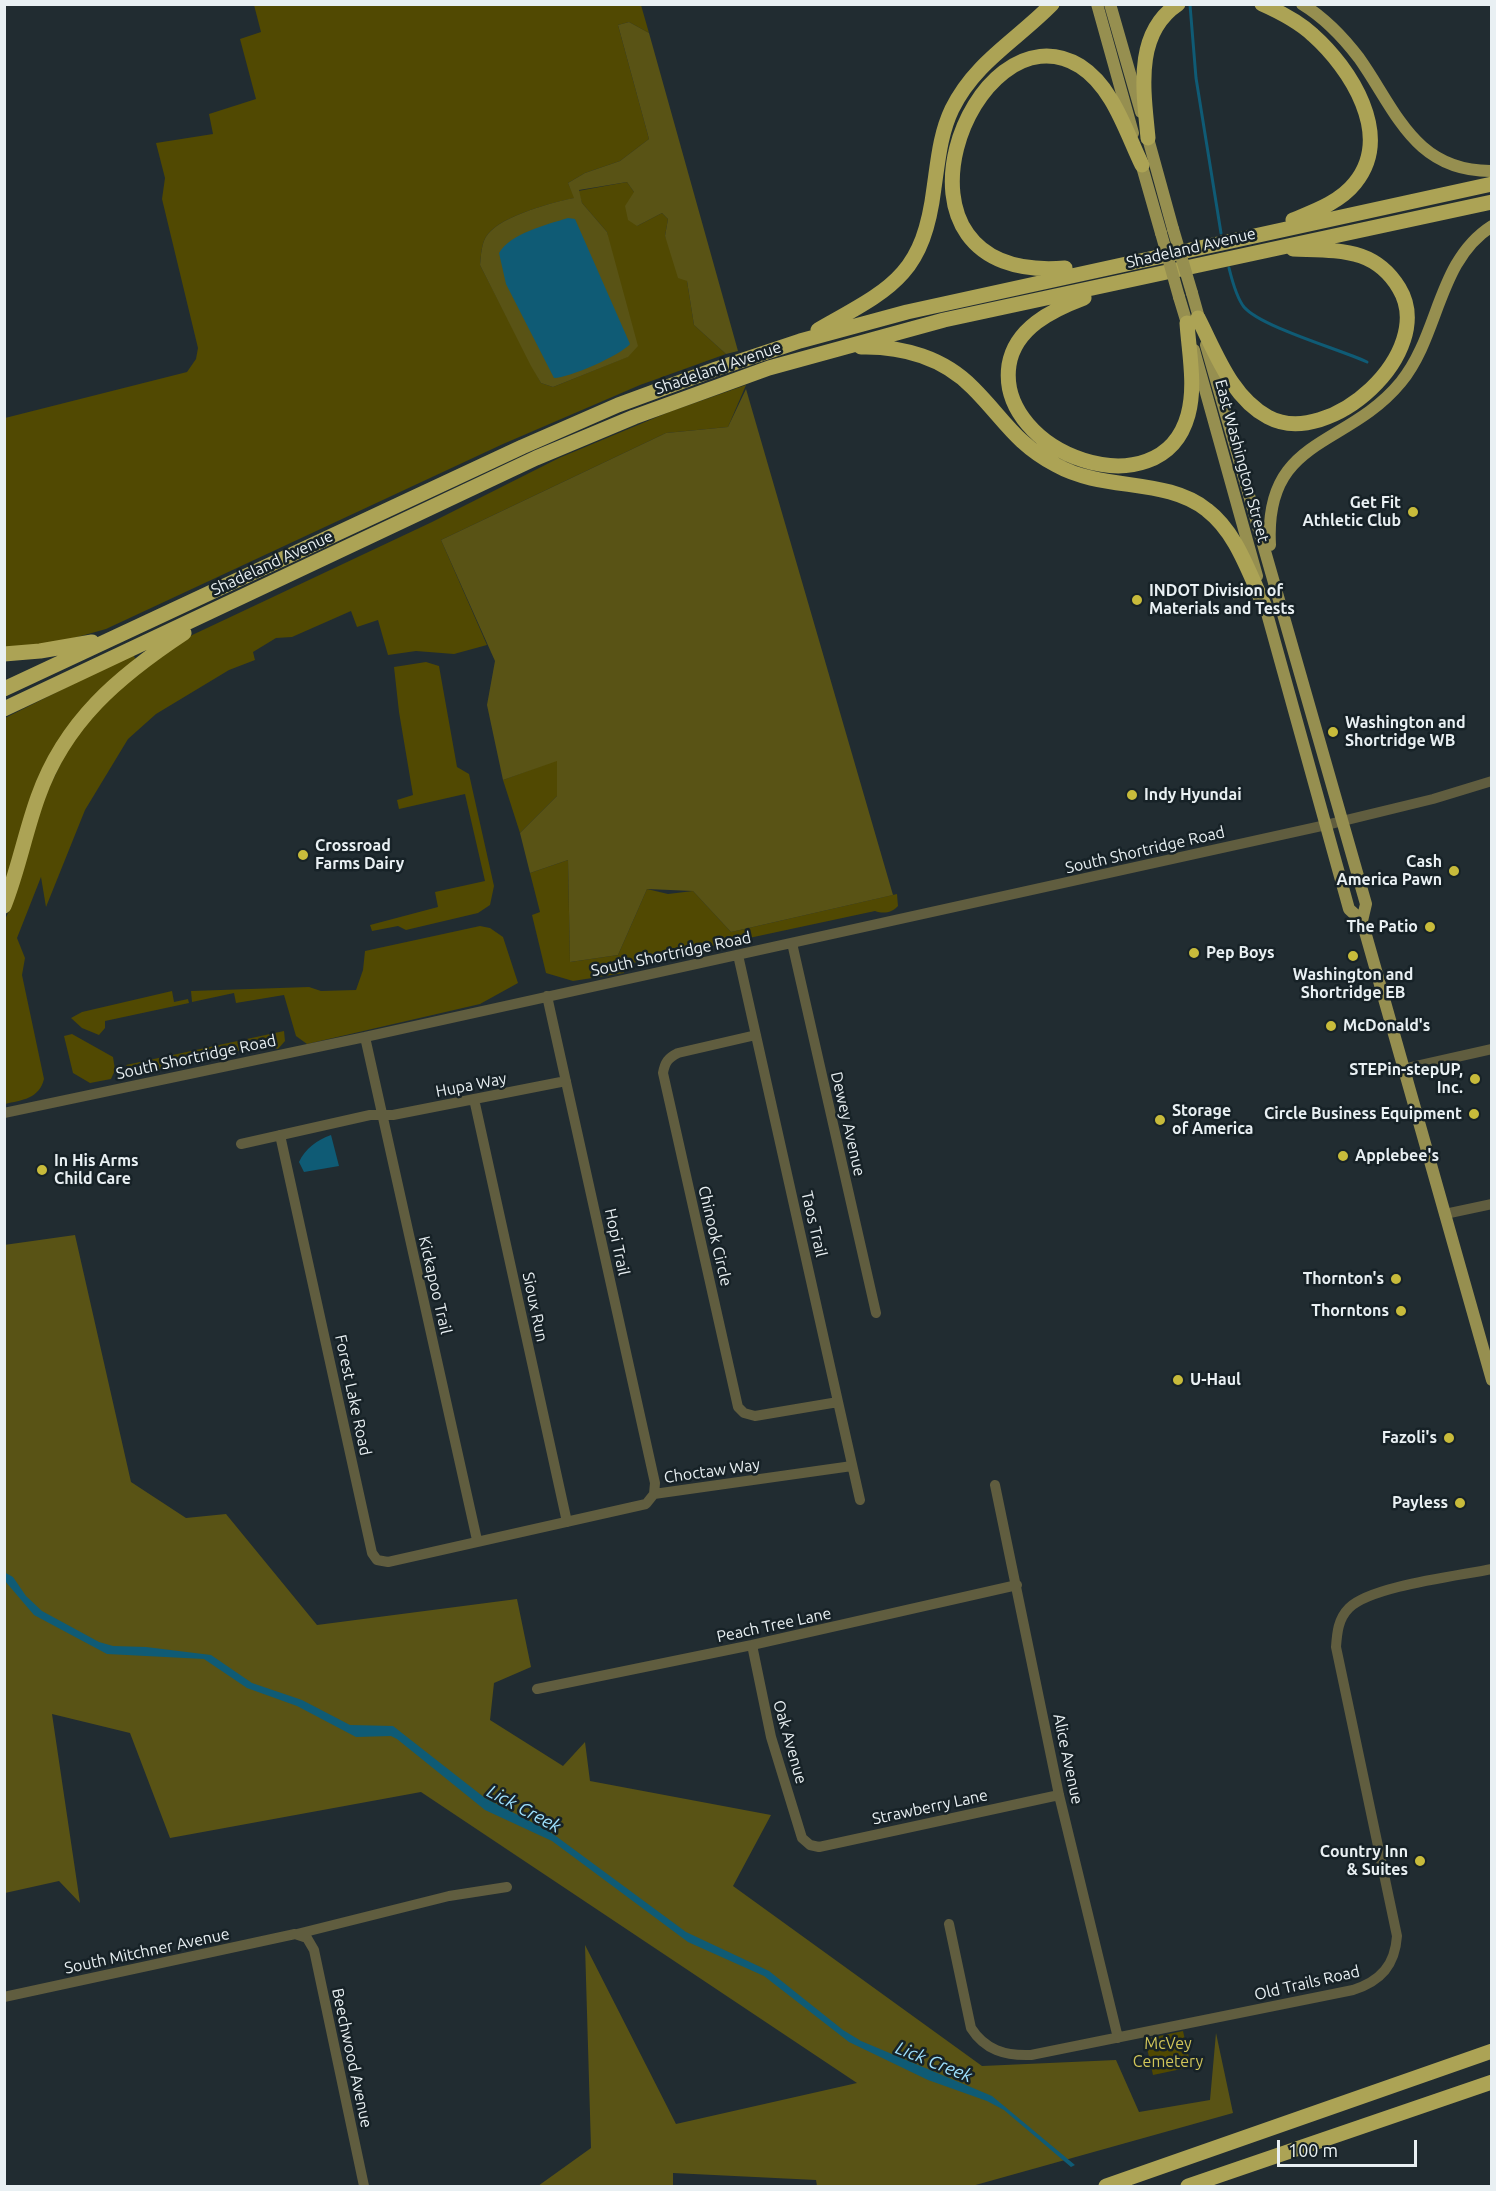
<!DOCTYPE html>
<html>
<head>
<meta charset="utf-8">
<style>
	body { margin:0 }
	#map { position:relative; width:1496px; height:2191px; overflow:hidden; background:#212c31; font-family:Ubuntu,sans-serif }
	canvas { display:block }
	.frame { position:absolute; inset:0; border:6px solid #e9f0f3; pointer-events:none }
	.scale { position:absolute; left:1277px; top:2140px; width:140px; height:27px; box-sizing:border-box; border:3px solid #e9f0f3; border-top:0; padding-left:8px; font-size:18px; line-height:21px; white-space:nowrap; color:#e9f0f3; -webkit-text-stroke:4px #172227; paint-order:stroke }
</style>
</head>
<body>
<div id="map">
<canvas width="1496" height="2191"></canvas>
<div class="frame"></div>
<div class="scale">100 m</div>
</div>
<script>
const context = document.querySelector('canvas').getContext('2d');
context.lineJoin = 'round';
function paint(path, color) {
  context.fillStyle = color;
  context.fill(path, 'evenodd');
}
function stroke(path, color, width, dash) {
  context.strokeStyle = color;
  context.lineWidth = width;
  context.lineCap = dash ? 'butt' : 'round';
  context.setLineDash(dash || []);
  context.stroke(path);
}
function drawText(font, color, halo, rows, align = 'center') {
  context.font = font + ' Ubuntu,sans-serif';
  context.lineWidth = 5;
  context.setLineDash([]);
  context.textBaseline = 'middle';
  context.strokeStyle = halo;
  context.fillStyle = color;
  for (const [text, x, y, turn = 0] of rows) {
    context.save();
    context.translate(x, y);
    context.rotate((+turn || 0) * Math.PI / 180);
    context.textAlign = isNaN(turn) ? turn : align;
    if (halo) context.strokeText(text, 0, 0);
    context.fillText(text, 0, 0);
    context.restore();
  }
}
const green = new Path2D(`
	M254,5H641L649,33L629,22L618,25L649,139L620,161L585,173L568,183L575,198C553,202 502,216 488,234C481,242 481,256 480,265L541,383L553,387L627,357L607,232L582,203L578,191L627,182L634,192L637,226L662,213L668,219L665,236L687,281L694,325L726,354L640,385L503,444L106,629L56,643L5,649V418L187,372L196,359L198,348L162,199L165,178L156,143L213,134L209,114L256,99L240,39L261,32Z
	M746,385L728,427L666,433L441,540L487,645L454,654L416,651L388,655L378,620L357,627L351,611L292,637L276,638L253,652L255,660L229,670L156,714L128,739L85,810L46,907L41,877L17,938L25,958L22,975L44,1079C39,1099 22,1100 5,1104L4,922L13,901L40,807L69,746L109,696L188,637L432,522L559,458L669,412Z
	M133,654L136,660L80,714L5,894V718Z
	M426,662L439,666L457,767L469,774L494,886L490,905L478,913L406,930L398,926L372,931L370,925L438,907L435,892L485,881L465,794L399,809L397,800L413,795L399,712L394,667Z
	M557,760V796L520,833L503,780Z
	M568,860L570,962L618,955L647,889L668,894L693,891L731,932L897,894L898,906C892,913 883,914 875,911L623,965L624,973L573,981L546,973L532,915L540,912L530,873Z
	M480,926L490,928L503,937L518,983L480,1004L307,1044L296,1036L284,995L236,1003L234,993L192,1002L191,991L309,987L321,991L356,990L363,970L365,951Z
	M172,991L174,1002L188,999L189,1003L105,1021V1028L99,1035L82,1028L71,1018L82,1012Z
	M284,1031L285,1041L278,1049L263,1045L136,1075L126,1065Z
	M72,1034L113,1057L115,1070L111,1079L90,1083L73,1073L64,1036Z
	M1183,2031L1191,2067L1153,2075L1145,2039Z`);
const forest = new Path2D(`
	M629,22L649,33L738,351L726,354L694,325L687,281L678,278L665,236L668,219L662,213L637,226L628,220L625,206L634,192L627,182L579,190L582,203L607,232L638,346L628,357L553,387L541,383L531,366L480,265C481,256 481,242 488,234C502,216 553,202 574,198L568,183L585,173L620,161L649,139L618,25Z
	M746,389L893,895L731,932L693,891L647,889L618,955L570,962L568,860L530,873L520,833L557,796V761L503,780L487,705L495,661L441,540L666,433L728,427Z
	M75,1235L131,1482L186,1518L226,1514L317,1625L517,1599L531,1667L494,1683L490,1720L563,1766L585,1742L590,1781L771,1815L733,1886L982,2066L1116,2060L1139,2112L1210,2100L1216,2033L1233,2113L972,2186H817L816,2180L673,2173V2186H538L591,2148L585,1945L676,2124L857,2083L421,1792L170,1838L130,1733L52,1714L80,1903L59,1881L5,1893L4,1245Z`);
const water = new Path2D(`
	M568,218L575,219L630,344C621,355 569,378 554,378L506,284L499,253C511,233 546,225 568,218Z
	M331,1135L339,1166L304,1172L299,1162C305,1149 317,1140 331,1135Z
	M4,1572L13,1577L26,1596L42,1611L99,1642L113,1646L146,1647L211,1655L252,1683L302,1700L350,1725L393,1726L485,1798L549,1831L686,1932L769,1971L843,2030L861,2041L992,2096L1075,2165L1071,2167L1004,2110L987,2101L928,2080L849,2042L764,1976L688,1942L552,1841L485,1810L397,1739L391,1736L356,1737L297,1706L247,1688L204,1659L107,1654L34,1615L5,1581Z`);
const stream = new Path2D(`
	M1190,5L1196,78L1221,233
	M1229,268C1232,280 1236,297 1244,307C1261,327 1339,349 1367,362`);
const minor = new Path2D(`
	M792,943L876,1313
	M738,955L860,1500
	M756,1035L678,1053C668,1058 665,1062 663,1073L738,1407L744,1413L755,1416L838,1402
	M365,1037L477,1540
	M1403,1069L1492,1049
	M474,1099L567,1522
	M4,1113L365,1037L1326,825L1433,799L1492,781
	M280,1135L372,1553L377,1560L388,1562L646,1504L654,1494L655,1483L547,996
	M241,1144L370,1115H393L566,1081
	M1445,1214L1492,1204
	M995,1485L1059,1795L1118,2038
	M654,1494L852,1466
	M752,1645L771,1737L802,1838L810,1845L819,1847L1059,1795
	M537,1689L752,1645L1017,1585
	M949,1924L971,2028C985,2050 1005,2056 1031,2055L1353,1990C1381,1981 1395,1965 1397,1936L1336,1647C1337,1633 1338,1619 1349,1608C1371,1586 1458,1576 1492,1569
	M297,1934L449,1896L507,1887
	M4,1997L295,1934L307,1938L314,1950L364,2186`);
const major = new Path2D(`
	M1097,4L1133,133
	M1110,4L1141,112
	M1302,4C1325,18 1343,37 1359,58C1396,110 1414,172 1492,171
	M1146,131L1173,229
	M1139,156L1161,233
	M1192,293L1201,325
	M1179,297L1189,330
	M1206,345L1366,904L1362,921L1492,1380
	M1194,350L1257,576
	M1270,545C1264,436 1346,449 1401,382C1440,334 1437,261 1492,226
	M1263,599L1349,909L1362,921`);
const highway = new Path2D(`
	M1262,4C1280,12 1298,21 1313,35C1350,68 1394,135 1355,183C1340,202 1315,211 1293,220
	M1148,138C1144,93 1133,34 1178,4
	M1065,268C864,284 972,0 1080,66C1113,87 1126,132 1142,165
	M1084,298C1052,310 1015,328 1009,365C996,454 1161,513 1188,415C1196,386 1189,353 1187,323
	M1198,318C1216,353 1231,397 1268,417C1329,450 1438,352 1399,288C1390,273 1378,262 1361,256C1340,249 1315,250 1293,249
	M818,330C890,289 923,277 934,188C938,161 940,134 952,109C975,62 1017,40 1052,4
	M861,347C903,346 944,358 973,388C1004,419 1015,443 1056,465C1104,492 1166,477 1207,510C1237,533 1249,574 1265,607
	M4,654L40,651L92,642
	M4,689L522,447L618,405L716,369L800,341L907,312L1492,184
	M4,709L536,458L634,417L769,368L944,320L1492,202
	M4,906C18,871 25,833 38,797C65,721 119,676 184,633
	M1106,2186L1492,2051
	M1188,2186L1492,2082`);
const majorBridge = new Path2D(`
	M1173,229L1192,293
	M1161,233L1179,297`);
const markers = [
	[1413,512,6,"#c8bb3b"],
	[1137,600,6,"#c8bb3b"],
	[1333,732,6,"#c8bb3b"],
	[1132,795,6,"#c8bb3b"],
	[303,855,6,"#c8bb3b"],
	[1454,871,6,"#c8bb3b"],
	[1430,927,6,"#c8bb3b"],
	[1194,953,6,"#c8bb3b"],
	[1353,956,6,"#c8bb3b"],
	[1331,1026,6,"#c8bb3b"],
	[1475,1079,6,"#c8bb3b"],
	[1474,1114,6,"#c8bb3b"],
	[1160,1120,6,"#c8bb3b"],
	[1343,1156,6,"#c8bb3b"],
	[42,1170,6,"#c8bb3b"],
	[1396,1279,6,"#c8bb3b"],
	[1401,1311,6,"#c8bb3b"],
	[1178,1380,6,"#c8bb3b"],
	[1449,1438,6,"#c8bb3b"],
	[1460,1503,6,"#c8bb3b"],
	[1420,1861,6,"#c8bb3b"]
];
const streetNames = [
	["Shadeland Avenue",1191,248,-13],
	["Shadeland Avenue",718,368,-19],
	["East Washington Street",1242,461,75],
	["Shadeland Avenue",272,563,-25],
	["South Shortridge Road",1145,850,-13],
	["South Shortridge Road",671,954,-12],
	["South Shortridge Road",196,1057,-12],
	["Hupa Way",471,1085,-11],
	["Dewey Avenue",848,1124,77],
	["Taos Trail",814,1224,77],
	["Chinook Circle",715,1236,77],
	["Hopi Trail",617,1242,78],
	["Kickapoo Trail",435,1285,77],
	["Sioux Run",535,1307,78],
	["Forest Lake Road",353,1395,78],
	["Choctaw Way",712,1471,-8],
	["Peach Tree Lane",774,1625,-12],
	["Oak Avenue",790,1742,74],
	["Alice Avenue",1068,1759,78],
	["Strawberry Lane",930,1807,-12],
	["South Mitchner Avenue",147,1951,-12],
	["Old Trails Road",1307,1983,-13],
	["Beechwood Avenue",352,2058,78]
];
const poiNames = [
	["Get Fit",1401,503],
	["Athletic Club",1401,521],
	["INDOT Division of",1149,591,"left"],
	["Materials and Tests",1149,609,"left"],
	["Washington and",1345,723,"left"],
	["Shortridge WB",1345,741,"left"],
	["Indy Hyundai",1144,795,"left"],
	["Crossroad",315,846,"left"],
	["Farms Dairy",315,864,"left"],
	["Cash",1442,862],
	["America Pawn",1442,880],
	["The Patio",1418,927],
	["Pep Boys",1206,953,"left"],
	["Washington and",1353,975,"center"],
	["Shortridge EB",1353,993,"center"],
	["McDonald's",1343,1026,"left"],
	["STEPin-stepUP,",1463,1070],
	["Inc.",1463,1088],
	["Storage",1172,1111,"left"],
	["of America",1172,1129,"left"],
	["Circle Business Equipment",1462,1114],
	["Applebee's",1355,1156,"left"],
	["In His Arms",54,1161,"left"],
	["Child Care",54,1179,"left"],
	["Thornton's",1384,1279],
	["Thorntons",1389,1311],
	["U-Haul",1190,1380,"left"],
	["Fazoli's",1437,1438],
	["Payless",1448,1503],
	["Country Inn",1408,1852],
	["& Suites",1408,1870]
];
const parkNames = [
	["McVey",1168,2044],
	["Cemetery",1168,2062]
];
const waterNames = [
	["Lick Creek",524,1809,28],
	["Lick Creek",934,2062,22]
];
paint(green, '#514902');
paint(forest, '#595315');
paint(water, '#0f5b75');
stroke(stream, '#0f5b75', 3);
stroke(minor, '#605d3f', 10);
stroke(major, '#968f50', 12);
stroke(highway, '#aca355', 15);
stroke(majorBridge, '#968f50', 12);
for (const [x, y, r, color] of markers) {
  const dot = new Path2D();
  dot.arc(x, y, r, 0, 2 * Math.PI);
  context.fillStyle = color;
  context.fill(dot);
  stroke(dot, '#172227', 2);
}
drawText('16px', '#e9f0f3', '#172227', streetNames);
drawText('bold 16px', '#e9f0f3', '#172227', poiNames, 'right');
drawText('16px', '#d1c559', '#172227', parkNames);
drawText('italic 18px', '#9ee1fe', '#172227', waterNames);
</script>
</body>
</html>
